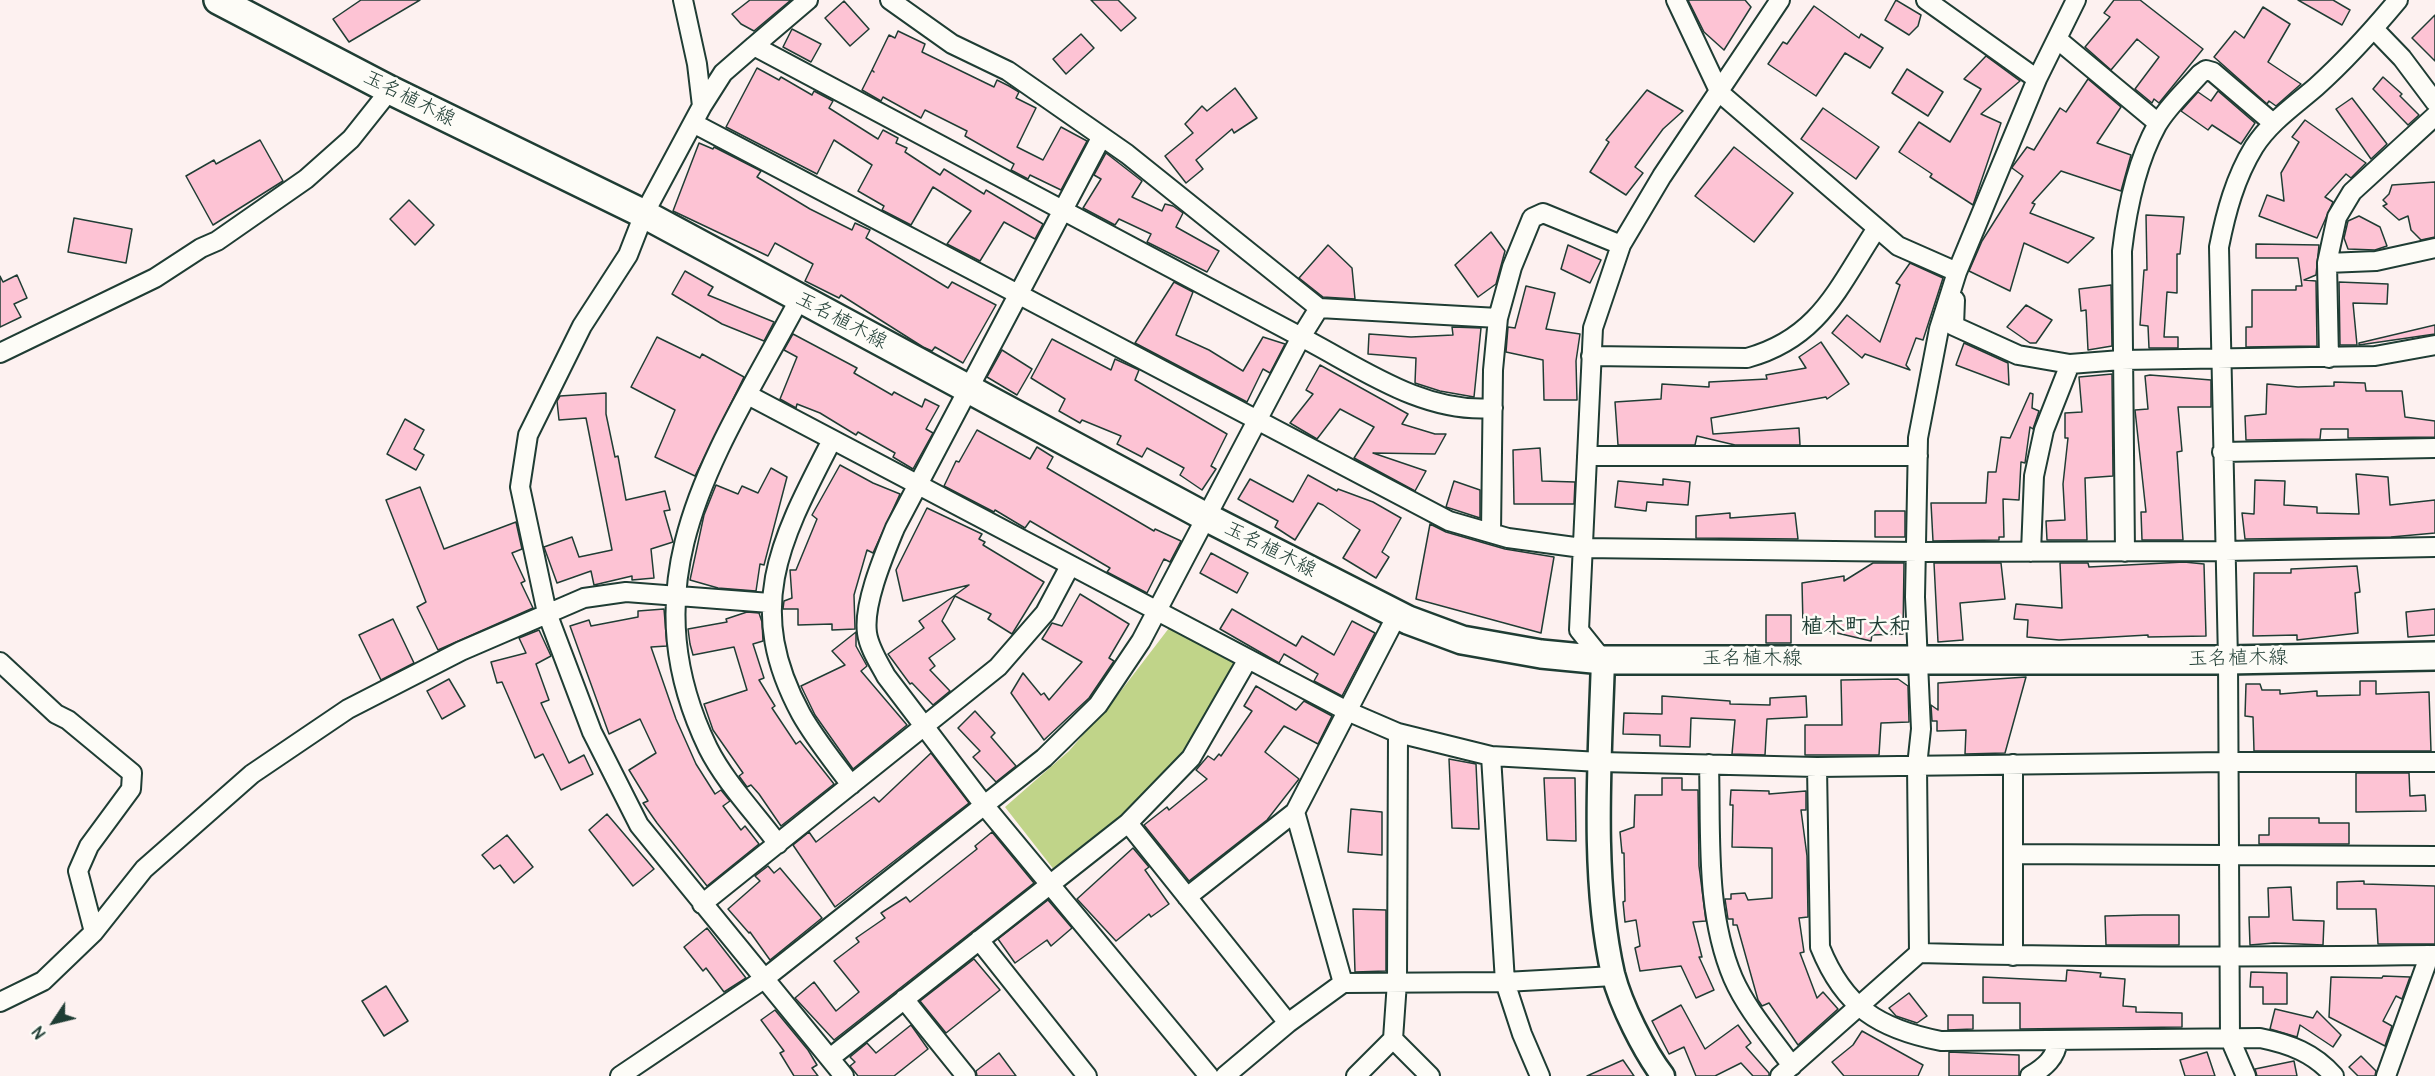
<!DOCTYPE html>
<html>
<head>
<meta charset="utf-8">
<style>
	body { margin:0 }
	#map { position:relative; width:2435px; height:1076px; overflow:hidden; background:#fdf1f0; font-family:Pangolin,sans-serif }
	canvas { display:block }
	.north { position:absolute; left:24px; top:992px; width:60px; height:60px; -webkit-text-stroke:4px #fdfcf7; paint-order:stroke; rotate:235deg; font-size:16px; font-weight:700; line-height:24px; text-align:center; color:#1f3d34 }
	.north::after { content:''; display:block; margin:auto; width:21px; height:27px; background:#1f3d34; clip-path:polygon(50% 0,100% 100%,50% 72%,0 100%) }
</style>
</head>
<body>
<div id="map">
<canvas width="2435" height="1076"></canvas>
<div class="north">N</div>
</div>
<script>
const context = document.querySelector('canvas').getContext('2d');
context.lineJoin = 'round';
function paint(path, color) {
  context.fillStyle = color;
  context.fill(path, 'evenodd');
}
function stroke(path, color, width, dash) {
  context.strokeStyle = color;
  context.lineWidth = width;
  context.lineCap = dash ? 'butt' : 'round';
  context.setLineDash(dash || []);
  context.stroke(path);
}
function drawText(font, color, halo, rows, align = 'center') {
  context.font = font + ' Pangolin,"Klee One",sans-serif';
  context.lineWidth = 5;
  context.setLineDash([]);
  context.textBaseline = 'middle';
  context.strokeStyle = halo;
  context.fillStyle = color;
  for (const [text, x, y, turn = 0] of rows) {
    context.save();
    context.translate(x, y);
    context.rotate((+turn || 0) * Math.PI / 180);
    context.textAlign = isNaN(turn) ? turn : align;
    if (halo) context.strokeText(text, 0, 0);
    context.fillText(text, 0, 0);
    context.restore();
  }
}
const green = new Path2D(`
	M1169,628L1237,661L1183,759L1136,809L1055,871L1005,807L1069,751L1117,696Z`);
const building = new Path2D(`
	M361,0H420L349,42L333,19Z
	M750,0H791L754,31L741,24L732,14Z
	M1091,0H1118L1136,18L1121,31Z
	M1688,0H1745L1751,7L1724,50L1704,32Z
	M1896,0L1921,15L1918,26L1909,35L1885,20Z
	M2114,0H2140L2203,49L2159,103L2154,99L2152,103L2135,89L2159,57L2137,39L2111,70L2085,47L2110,17L2104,13Z
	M2298,0H2333L2350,10L2342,25Z
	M844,1L869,29L850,46L825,18Z
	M1814,6L1859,38L1861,34L1883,48L1870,68L1845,53L1816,96L1768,64L1783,42L1787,44Z
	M2263,7L2290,24L2268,62L2301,84L2276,106L2269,101L2267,104L2214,57L2235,31L2244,38Z
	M2435,15V61L2412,38Z
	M792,29L821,44L811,62L783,47Z
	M898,31L925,44L922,52L994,87L997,80L1009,86L1019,92L1016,98L1036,108L1017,147L1043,160L1061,127L1087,141L1061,190L1030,175L1028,179L1011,170L1014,164L965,136L967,131L925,110L921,118L883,97L881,101L862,90L872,70L874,72L872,70L889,35L895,38Z
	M1081,34L1094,48L1066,74L1053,59Z
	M1986,56L2020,81L1981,114L2001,123L1973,205L1930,177L1932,174L1899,152L1919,122L1950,142L1981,89L1964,79Z
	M757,68L779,80L781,77L812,95L814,91L833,101L829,108L878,139L883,130L898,138L896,143L907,148L905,152L940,175L944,169L984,194L986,190L1043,224L1035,239L1004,222L980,261L947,244L971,211L933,187L911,225L882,210L884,206L858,191L872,165L834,140L817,174L726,127Z
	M1907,69L1943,92L1928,116L1892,93Z
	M2383,77L2402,94L2400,96L2419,115L2408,125L2373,89Z
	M2088,79L2121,107L2097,143L2131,155L2121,191L2061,171L2032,203L2035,204L2030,213L2094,238L2068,263L2024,243L2010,291L1969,271L1982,241L2023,176L2012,168L2013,166L2027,147L2034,150L2060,108L2066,112Z
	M1235,88L1257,118L1234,133L1232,129L1196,160L1203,169L1186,183L1165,156L1193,133L1185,124L1202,106L1207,111Z
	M1647,90L1683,111L1663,129L1635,167L1643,173L1626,195L1590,172L1609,142L1606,140Z
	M2218,91L2255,123L2241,144L2212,125L2208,130L2181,111L2198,92L2211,101Z
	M2352,98L2387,144L2371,159L2336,109Z
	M1823,108L1879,147L1856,179L1801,139Z
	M2305,120L2366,163L2351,178L2346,174L2325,197L2333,202L2317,238L2259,216L2267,195L2284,201L2281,173L2299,142L2292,137Z
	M260,140L283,181L213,225L186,176L214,160L216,164Z
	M699,143L713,149L714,147L761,171L757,177L810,209L852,230L855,223L870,230L866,238L948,288L952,282L996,305L963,363L935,347L932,351L923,347L841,295L839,298L805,281L813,264L775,243L768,256L673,211Z
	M1734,147L1793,193L1754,242L1695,196Z
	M1106,153L1142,181L1132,197L1162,211L1165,204L1173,206L1183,213L1176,227L1219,251L1207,272L1147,242L1151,234L1119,219L1115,225L1083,208L1101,179L1094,175Z
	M2435,182V237L2421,240L2411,230L2408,216L2399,220L2383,206L2387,204L2383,200L2389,194L2392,185Z
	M409,200L434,225L415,245L390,219Z
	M2146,215L2184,217L2180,254H2177V293L2167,292L2164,337H2178V348H2149L2148,326L2140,325L2144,270H2147Z
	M2359,216L2380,227L2387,246L2375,250L2348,249L2344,238L2348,221Z
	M74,218L132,229L126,263L68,252Z
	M1491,232L1505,251L1496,284L1478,297L1455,265Z
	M2256,244L2319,245L2316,275L2304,280L2316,281L2317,346L2246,347V327H2252V290H2296V286H2302L2298,258H2256Z
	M1328,245L1352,268L1355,299L1323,297L1299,278Z
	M1568,245L1601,260L1590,283L1561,269Z
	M1910,263L1943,278L1923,340L1916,338L1906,365L1910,370L1865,354L1862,358L1832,333L1847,315L1880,342L1900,285L1896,283Z
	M685,271L713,287L708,295L774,322L764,341L722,324L672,294Z
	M17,275L27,298L14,304L21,317L0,327V276L3,282Z
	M1174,282L1193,292L1176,335L1209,350L1243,371L1263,337L1285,344L1270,373L1263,369L1247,402L1135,343Z
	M2339,282L2388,284L2387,304L2353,303L2357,345H2340Z
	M2111,285L2112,346L2088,350L2086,310L2081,311L2079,289Z
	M1526,286L1555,293L1546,329L1580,334L1576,361L1577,400H1544L1543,360L1506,352L1508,327L1515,328Z
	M2026,305L2052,320L2036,343H2030L2007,327Z
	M2435,325V334L2359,345V343Z
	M1452,327L1481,328L1474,397L1440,391L1415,383L1416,358L1368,354L1369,334L1411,337L1453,335Z
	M793,334L857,368L854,373L892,395L894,392L922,407L925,399L939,406L926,429L933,433L913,469L893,457L895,453L858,432L856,435L820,413L797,404L796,408L780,399L797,357L784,350Z
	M657,337L700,358L702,354L744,377L695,476L655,457L675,410L631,387Z
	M1052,339L1111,370L1115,359L1139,370L1135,380L1227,434L1211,466L1216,469L1202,490L1180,475L1184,468L1147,448L1142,457L1117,444L1121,436L1082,420L1080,423L1059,411L1065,399L1031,378Z
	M1821,342L1849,384L1827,399L1826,397L1711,418L1713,434L1799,428L1800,445H1735L1697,436L1695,445H1618L1615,402L1661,399L1662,384L1709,387V382L1767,379L1766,375L1806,368L1799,357Z
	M1964,343L2008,363L2009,385L1956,365Z
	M1002,350L1032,369L1017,395L987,377Z
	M1320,365L1408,414L1402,424L1435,434H1446L1435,454L1373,453L1426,471L1415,491L1354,458L1374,427L1340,409L1317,439L1290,423L1313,394L1306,390Z
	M2112,374L2113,476L2085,478L2087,540H2047L2046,521L2065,520L2063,484L2068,438H2065V413L2082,412L2079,377Z
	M2150,375L2211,380V407H2178L2182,451L2177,452L2183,540H2142L2141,512H2146L2135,410L2148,409L2145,376Z
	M2334,382L2365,383L2366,391H2402L2405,417L2435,421V437L2348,438V429H2321L2320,439L2246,440L2245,416L2266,414L2267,384L2298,387L2334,386Z
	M606,393V414L615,457L618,456L626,500L665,491L670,510L664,511L673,542L651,549L654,578L632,580V576L594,585L591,571L557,583L544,547L572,537L579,557L612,550L586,418L559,420L557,401L560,396Z
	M2030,393L2033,394L2032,408L2039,411L2033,429L2030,427L2025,463L2021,462L2019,500L2003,499L2004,537H1999V540L1933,541L1931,503H1986L1988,472H1996L2001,437L2010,438Z
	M405,419L424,430L414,449L424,455L416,470L387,454Z
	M977,430L1030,459L1037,447L1053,457L1047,468L1154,531L1155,529L1181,541L1170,562L1164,559L1147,593L1107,572L1110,568L1030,521L1025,528L995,510L994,512L944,486L956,461L959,462Z
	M1540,448L1542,481L1575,482L1574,504H1514L1513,450Z
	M840,465L873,483L900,494L873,553L867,550L854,595L855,629L832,630V624L798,625V609H783L784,601L792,598L790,570H796L817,519L812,515Z
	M771,468L787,477L764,565L760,564L756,591L718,588L690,580L704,515L716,485L738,494L742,486L758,493Z
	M2356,474L2388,477L2390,505L2435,500V533L2391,537L2245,539L2242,513L2254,514L2255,480L2285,481L2284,505L2317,507V513L2359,514Z
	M1308,475L1337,491L1338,489L1373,502L1401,518L1382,552L1389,557L1376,578L1343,558L1360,530L1323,505L1318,503L1295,540L1275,527L1278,521L1238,499L1250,479L1293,502Z
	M1663,479L1690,482L1688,505L1647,502L1646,511L1615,507L1618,481L1663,485Z
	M1454,481L1480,490V518L1446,507Z
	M420,487L444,549L516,522L522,549L512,553L525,581L521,583L533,608L438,650L417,607L426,602L386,500Z
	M927,508L982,534L979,539L985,542L983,545L1044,582L1012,634L988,619L991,614L955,596L942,621L955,639L929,658L935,666L930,670L950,691L933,705L912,683L910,684L888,654L924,628L919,621L969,585L903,601L896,570Z
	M1875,511H1905V537H1875Z
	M1730,513V518L1795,513L1798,539L1696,538V516Z
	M1430,524L1446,532L1505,549L1554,557L1541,633L1416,599Z
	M1211,553L1248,573L1237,593L1200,573Z
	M2184,562L2204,564L2206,636L2148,637V635L2059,640L2027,637L2028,620L2014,619L2016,604L2062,608L2060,563H2088L2089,567Z
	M1873,563H1904L1903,634L1872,635L1871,641L1803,625L1802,583L1844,576V581Z
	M1934,563H2001L2005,599L1960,603L1963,640L1938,642Z
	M2357,566L2360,592L2355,593L2358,633L2297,640V635L2253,636L2254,573H2291V569Z
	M1080,594L1129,624L1109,658L1114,661L1089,698L1044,740L1011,693L1023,673L1041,695L1044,693L1049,700L1082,662L1042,639L1052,623L1062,626Z
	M664,609L667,646L651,647L676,719L696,764L715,794L721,790L730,801L723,806L741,830L745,826L759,844L707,886L657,823L643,803L648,801L629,770L656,753L640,719L609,734L570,626L589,620L591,626L638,617V611Z
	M1232,609L1296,646L1302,636L1334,655L1352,621L1375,633L1342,696L1314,681L1318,674L1284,654L1279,663L1220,629Z
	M2435,609V635L2408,637L2406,612Z
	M747,612L759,613L762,622L763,641L753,644L764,678L759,680L775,706L772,708L796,744L800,741L834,784L781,826L759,794L751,785L747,787L739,776L743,773L713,730L704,704L747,690L734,647L693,655L690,644L688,629L727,622L726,619Z
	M1766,615H1791V643H1766Z
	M393,619L414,663L381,680L359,635Z
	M539,630L551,656L536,664L549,700L541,703L569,763L584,755L593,774L561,790L543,754L535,758L502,682L497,683L491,662L526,653L519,638Z
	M856,632V646L867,666L861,671L907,725L853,769L815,715L801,686L845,665L832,651Z
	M2026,677L2005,753L1965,754L1966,730L1937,731V721H1932L1931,705L1938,710V683Z
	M449,679L465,706L442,719L427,691Z
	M1898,679L1908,686L1909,722L1881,723L1879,755H1805V725H1842L1841,680Z
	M2360,681H2376V694L2429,692L2431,751H2254L2253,717L2245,716L2246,684H2260L2262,690H2280V694L2317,691V696L2360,695Z
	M1256,686L1296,710L1304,701L1332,716L1318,744L1284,726L1265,752L1299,779L1267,820L1189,881L1144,825L1167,807L1169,810L1207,779L1196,770L1208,756L1214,760L1219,754L1221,756L1252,711L1244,706Z
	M1662,696L1730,701V704L1770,705V698L1806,696L1807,717L1767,719L1765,755L1732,754L1735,720L1691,718L1690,747L1660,746V735L1623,734L1624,713L1662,714Z
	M975,711L995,733L991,737L1016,766L996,782L973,757L980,751L958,728Z
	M931,753L969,803L835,907L793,845L809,832L816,842L874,797L879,802Z
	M1449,759L1476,764L1479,829L1452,828Z
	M2356,773H2409L2410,796L2425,795L2426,811L2356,812Z
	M1544,778H1575L1576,841L1547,840Z
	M1662,778H1682V790H1698L1699,866L1706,921L1693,922L1702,957H1699L1714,990L1696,998L1681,966L1640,971L1635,948L1640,946L1636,920L1625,922L1623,902L1625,901L1624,853H1622L1620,832L1634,827L1635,795H1662Z
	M1731,790L1769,791V794L1806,791V810H1801L1807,856L1808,917L1799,918L1804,952L1800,953L1817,998L1823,992L1838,1009L1798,1045L1769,1003L1762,1006L1758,1000L1737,925H1733V919H1728L1725,899H1731V894L1745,893L1748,900L1772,898V848L1732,847L1733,805H1730Z
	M1351,809L1382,812V855L1348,852Z
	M607,814L654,869L633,886L589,830Z
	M2269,818H2319V823H2349V844H2259V835H2269Z
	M992,832L1034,883L834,1040L795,998L814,982L836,1011L859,992L834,961L859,942L856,938L885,918L881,913L906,897L910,902L977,849L975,846Z
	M507,835L533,867L514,883L500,865L494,869L482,855Z
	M1133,848L1149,867L1145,870L1169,904L1151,917L1149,914L1116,941L1077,899Z
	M768,866L774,873L780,868L822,918L770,960L750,932L749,933L728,909L760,881L755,876Z
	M2364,881V884L2435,886V944H2378L2376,909H2337V882Z
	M2291,887L2293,920L2324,921L2323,945L2274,943L2250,945L2249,917H2269L2268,888Z
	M1048,900L1072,928L1051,946L1047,940L1015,963L998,939Z
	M1353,909L1386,910V971L1355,972Z
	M2143,915H2179V945H2106L2105,916Z
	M707,928L746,978L724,992L706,968L703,971L684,947Z
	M974,959L1000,990L946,1033L920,1001Z
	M2067,970L2101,973L2100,977L2125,979L2123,1006L2136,1007V1012L2182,1013V1027L2020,1029V1003H1983V977L2066,981Z
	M2251,972L2287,973V1004H2263V987H2250Z
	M2383,976L2410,977L2402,999L2396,996L2383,1021L2392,1026L2385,1046L2329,1017L2331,977L2382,978Z
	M386,986L408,1021L384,1036L362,1001Z
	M1909,993L1927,1016L1917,1023L1896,1016L1889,1008Z
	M1681,1005L1705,1049L1738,1025L1751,1043L1746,1047L1769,1073V1076H1753L1741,1063L1715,1076H1696L1684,1047L1669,1054L1652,1021Z
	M2275,1009L2313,1018L2317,1011L2341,1035L2333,1047L2300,1025L2297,1037L2270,1029Z
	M775,1010L808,1050L817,1065L812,1068L818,1076H794L780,1053L784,1051L761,1020Z
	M1948,1015H1973V1029L1948,1030Z
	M911,1025L928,1049L894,1076H858L850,1066L855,1062L850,1057L867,1043L876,1053Z
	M1862,1031L1923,1065L1918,1076H1844L1832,1062L1853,1045Z
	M1949,1052L2019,1055V1076H1949Z
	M2207,1052L2215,1076H2185L2180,1060Z
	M999,1053L1016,1076H977L976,1071Z
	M2361,1056L2376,1071L2375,1076H2358L2349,1067Z
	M1623,1060L1634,1076H1587Z
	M2294,1061L2297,1076H2257L2255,1069Z`);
const minor = new Path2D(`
	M683,0L697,64L702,106
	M890,0L952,44L1008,71L1127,154L1319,308
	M1676,0L1720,93L1898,246L1957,272
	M1926,0L2037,79
	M2374,29L2402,58L2435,102
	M2057,39L2158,123
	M754,46L808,0
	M693,123L1449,521L1508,538L1582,548L1918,552L2225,551L2435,547
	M1101,138L895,528C884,555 863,604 867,633C869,648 879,663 886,676L984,805L1209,1076
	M2327,263L2376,261L2435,248
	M1955,300L1954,326L2018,355L2070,364L2121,360L2375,356L2435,345
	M0,353L155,278L201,248L217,241L306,179L351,139L390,90
	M1591,356L1747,358C1820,338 1838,287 1877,228
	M2329,358L2327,263L2337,217L2352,192L2435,116
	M748,395L1347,711L1398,733L1491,756L1600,762L1817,767L1820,947C1844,1007 1879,1029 1941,1041L2260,1038C2290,1044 2314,1053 2334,1076
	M1493,408C1423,414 1361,368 1301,337L1319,308L1498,318
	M832,440C781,539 743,607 801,714C815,739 834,762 851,785
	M2222,452L2435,448
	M1587,456H1918
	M1491,533L1493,370L1498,318L1512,267L1532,218L1543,213L1621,245
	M2031,552L2034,476L2044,430L2070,364
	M2125,552L2122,251C2127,208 2136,163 2157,125C2168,106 2186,90 2200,74L2206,70L2213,72L2273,123
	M1603,660L1579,630L1593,328L1621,245L1662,176L1780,0
	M0,662L56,714L68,720L132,773L131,789L89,846L78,871L94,932
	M1491,756L1505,982L1522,1034L1540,1076
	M1709,764C1711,834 1705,912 1733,978C1747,1010 1772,1038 1792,1066
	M1817,767L2228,762H2435
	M1128,823L1288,1023
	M778,844C755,813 725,782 708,748C624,574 720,449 800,298
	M2015,854L2435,856
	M1187,897L1295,812
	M702,904L998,667L1045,613L1070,566
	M979,940L1087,1076
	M1919,953L1917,766L1921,729L1915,597L1918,438L1939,329L1957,272L2037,79L2076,0
	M2013,956V764
	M1343,983L1295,812L1397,615
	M904,999L966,1076
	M0,1002L43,981L94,932L144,869L252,774L348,709L461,651L584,598L626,592L770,603
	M1393,1039L1430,1076
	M830,1058L1128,823L1191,758L1248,659
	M620,1076L764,979L1044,758L1098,705L1141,641L1301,337L754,46L723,73L702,106L644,214L628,255L582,326L528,435L520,487L547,613L592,732L639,825L844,1076
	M1225,1076L1288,1023L1343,983L1505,982L1614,976
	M1356,1076L1393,1039L1397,982L1398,733
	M1780,1076L1919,953C2091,958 2263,957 2435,955
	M2030,1076C2045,1067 2056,1058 2058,1040
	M2246,1076L2230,1039L2228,660L2219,247C2226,212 2235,178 2254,147C2270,122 2294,106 2316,87C2346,60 2373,30 2398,0
	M2386,1076L2426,965L2427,955`);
const tertiary = new Path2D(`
	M1603,660C1600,758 1591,878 1613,974C1621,1005 1644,1051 1663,1076`);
const secondary = new Path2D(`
	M218,0L390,90L644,214L1206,517L1408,620L1462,640L1541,654L1603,660H2228L2435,656`);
const streetNames = [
	["玉名植木線",409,99,27],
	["玉名植木線",841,321,28],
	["玉名植木線",1270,550,27],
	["玉名植木線",1752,659],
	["玉名植木線",2238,659,-1]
];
const quarterNames = [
	["植木町大和",1856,627]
];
paint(green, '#c0d489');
paint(building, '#fdc3d4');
stroke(building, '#1f3d34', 1.5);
stroke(minor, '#1f3d34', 22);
stroke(tertiary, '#1f3d34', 27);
stroke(secondary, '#1f3d34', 32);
stroke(minor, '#fdfcf7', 18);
stroke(tertiary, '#fdfcf7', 22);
stroke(secondary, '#fdfcf7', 27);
drawText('20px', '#1f3d34', '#fdfcf7', streetNames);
drawText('bold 22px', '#1f3d34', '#fdfcf7', quarterNames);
</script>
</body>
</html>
